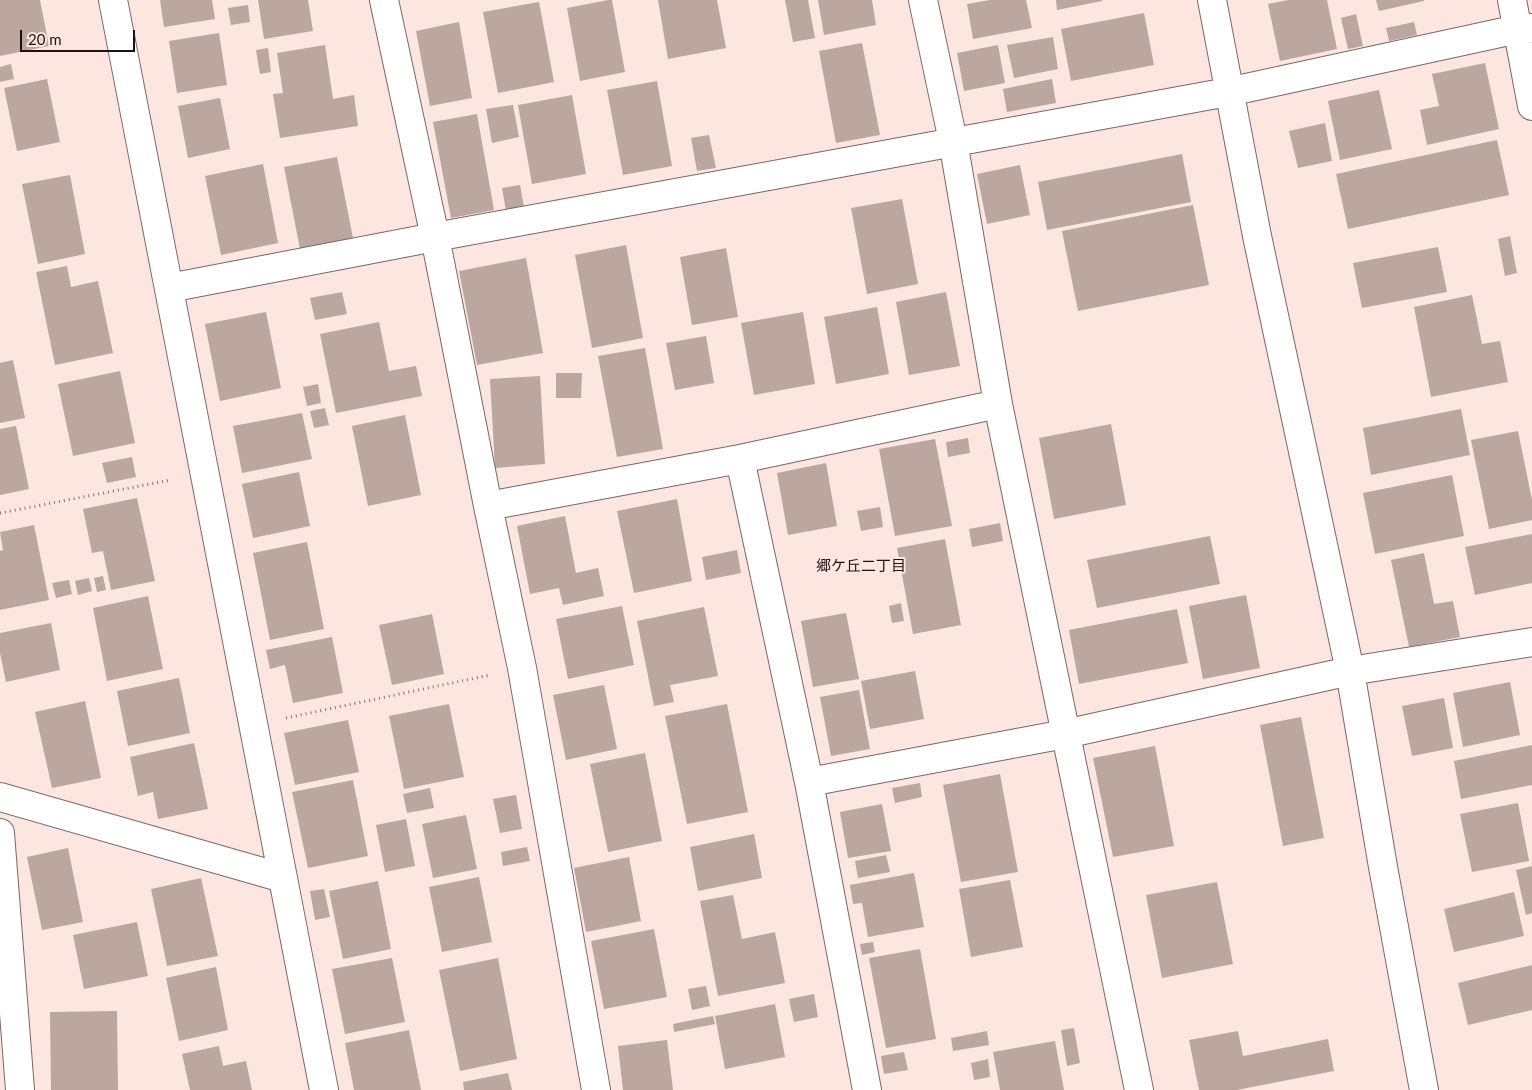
<!DOCTYPE html>
<html>
<head>
<meta charset="utf-8">
<style>
	body { margin:0 }
	#map { position:relative; width:1532px; height:1090px; overflow:hidden; background:#fde6e0; font-family:Lato,sans-serif }
	canvas { display:block }
	.scale { position:absolute; left:20px; top:30px; width:115px; height:22px; box-sizing:border-box; border:2px solid #1a1311; border-top:0; padding-left:6px; font-size:15px; line-height:18px; white-space:nowrap; color:#1a1311; -webkit-text-stroke:4px #fde6e0; paint-order:stroke }
</style>
</head>
<body>
<div id="map">
<canvas width="1532" height="1090"></canvas>
<div class="scale">20 m</div>
</div>
<script>
const context = document.querySelector('canvas').getContext('2d');
context.lineJoin = 'round';
function paint(path, color) {
  context.fillStyle = color;
  context.fill(path, 'evenodd');
}
function stroke(path, color, width, dash) {
  context.strokeStyle = color;
  context.lineWidth = width;
  context.lineCap = dash ? 'butt' : 'round';
  context.setLineDash(dash || []);
  context.stroke(path);
}
function drawText(font, color, halo, rows, align = 'center') {
  context.font = font + ' Lato,"Noto Sans JP",sans-serif';
  context.lineWidth = 4;
  context.setLineDash([]);
  context.textBaseline = 'middle';
  context.strokeStyle = halo;
  context.fillStyle = color;
  for (const [text, x, y, turn = 0] of rows) {
    context.save();
    context.translate(x, y);
    context.rotate((+turn || 0) * Math.PI / 180);
    context.textAlign = isNaN(turn) ? turn : align;
    if (halo) context.strokeText(text, 0, 0);
    context.fillText(text, 0, 0);
    context.restore();
  }
}
const building = new Path2D(`
	M0,0H40L49,46L0,56Z
	M160,0H212L215,19L164,27Z
	M258,0H308L313,31L264,39Z
	M608,0H612L625,72L580,81L567,8Z
	M658,0H717L726,48L668,59Z
	M785,0H808L815,38L793,42Z
	M818,0H872L876,25L824,35Z
	M990,0H1026L1032,28L973,39L967,4Z
	M1056,0H1102V1L1057,10Z
	M1288,0H1327L1337,49L1280,61L1268,4Z
	M1376,0H1424V1L1379,11Z
	M539,2L554,82L498,93L483,12Z
	M248,5L250,22L231,25L228,8Z
	M1144,13L1154,65L1071,81L1061,29Z
	M1356,14L1363,46L1348,49L1341,18Z
	M459,22L472,98L430,106L416,31Z
	M1414,22L1417,35L1389,41L1386,28Z
	M219,33L227,85L177,93L169,41Z
	M1053,37L1058,69L1014,78L1007,45Z
	M862,43L880,135L836,143L819,51Z
	M325,45L333,99L354,95L358,126L280,138L273,94L283,93L277,53Z
	M998,45L1005,83L964,91L957,53Z
	M268,48L271,72L260,74L256,50Z
	M1485,63L1499,129L1427,145L1420,110L1439,106L1432,74Z
	M11,64L14,79L0,82V67Z
	M47,79L60,142L17,151L4,88Z
	M1052,79L1056,103L1007,112L1003,89Z
	M657,81L672,166L623,175L607,90Z
	M1379,90L1392,149L1340,160L1328,101Z
	M572,95L586,174L532,184L518,105Z
	M220,98L230,149L188,158L178,106Z
	M513,105L519,137L492,143L486,109Z
	M477,114L494,210L451,218L433,122Z
	M1325,123L1332,161L1298,168L1289,131Z
	M709,135L716,168L697,171L691,138Z
	M1497,140L1509,195L1348,229L1336,174Z
	M1182,154L1191,202L1047,230L1038,182Z
	M337,157L353,238L300,249L284,167Z
	M263,164L278,243L221,255L205,176Z
	M1020,165L1030,215L987,224L977,174Z
	M70,175L85,254L38,264L22,184Z
	M520,185L524,207L506,211L502,188Z
	M902,199L918,284L867,294L851,208Z
	M1193,205L1209,285L1078,311L1062,231Z
	M1510,236L1517,273L1505,276L1498,239Z
	M626,245L643,338L592,348L575,255Z
	M1438,247L1447,292L1362,308L1353,263Z
	M726,248L738,317L692,325L680,257Z
	M526,258L543,353L477,365L459,271Z
	M67,266L71,287L98,281L113,353L55,365L36,272Z
	M342,292L347,314L315,320L310,298Z
	M946,292L960,366L909,375L896,302Z
	M1472,295L1482,344L1500,341L1508,382L1431,397L1414,307Z
	M877,307L889,374L836,384L824,317Z
	M266,312L281,388L220,401L205,324Z
	M803,312L815,384L754,395L741,323Z
	M379,322L389,371L416,366L422,396L336,413L320,334Z
	M706,336L714,383L675,390L666,343Z
	M645,348L663,449L617,457L598,356Z
	M13,360L25,418L0,423V363Z
	M120,371L135,443L73,456L58,384Z
	M556,373H582L581,398H556Z
	M540,376L545,464L495,468L490,379Z
	M318,384L321,403L307,406L303,387Z
	M325,408L329,425L314,428L310,411Z
	M1461,409L1470,455L1371,475L1363,428Z
	M302,413L312,459L242,473L233,426Z
	M405,415L421,495L368,506L352,426Z
	M1111,424L1126,505L1054,519L1039,438Z
	M16,426L29,489L0,495V429Z
	M1518,431L1532,500V520L1489,529L1471,440Z
	M968,438L970,453L948,457L946,442Z
	M935,439L952,526L895,536L879,449Z
	M132,457L136,477L107,483L102,463Z
	M826,463L837,526L788,535L777,473Z
	M299,472L310,526L253,538L242,484Z
	M1452,475L1464,536L1375,554L1363,493Z
	M137,498L155,581L111,590L103,551L92,553L83,509Z
	M677,499L692,581L634,593L617,511Z
	M880,507L883,527L861,531L857,511Z
	M565,516L576,573L598,568L604,596L563,605L559,588L530,594L517,526Z
	M1000,523L1003,541L972,547L969,529Z
	M34,525L49,600L0,610V551L3,550L0,532Z
	M1532,534V583L1475,595L1465,547Z
	M1210,536L1220,584L1097,608L1087,560Z
	M945,539L961,625L913,634L897,548Z
	M307,542L324,629L270,640L253,553Z
	M737,550L741,573L706,580L702,557Z
	M1424,553L1434,604L1453,601L1460,637L1409,647L1391,560Z
	M103,576L106,590L97,592L94,578Z
	M89,578L92,591L78,595L75,581Z
	M69,580L72,594L56,598L52,583Z
	M1246,595L1260,668L1203,679L1189,606Z
	M148,596L163,669L107,681L93,608Z
	M901,603L904,621L892,623L889,606Z
	M622,606L634,665L568,679L556,619Z
	M704,607L718,676L670,685L674,702L654,706L637,621Z
	M1177,609L1188,663L1079,684L1069,630Z
	M846,613L859,679L813,687L801,621Z
	M432,614L444,674L392,685L379,625Z
	M51,623L60,670L6,682L0,653V633Z
	M332,637L343,693L293,703L285,665L270,669L266,650Z
	M915,671L924,719L870,729L861,681Z
	M179,678L190,733L128,746L117,691Z
	M1510,682L1520,735L1463,747L1453,693Z
	M604,685L617,749L566,760L553,695Z
	M859,690L870,749L831,756L820,697Z
	M1444,698L1453,748L1412,756L1402,706Z
	M85,701L101,778L52,788L35,712Z
	M449,704L464,777L404,789L389,716Z
	M727,704L748,812L687,824L665,716Z
	M1301,717L1324,838L1283,846L1260,725Z
	M348,720L359,772L295,785L284,733Z
	M194,743L208,809L158,819L153,792L138,796L130,757Z
	M1532,745V785L1461,799L1454,761Z
	M1155,746L1174,846L1113,857L1093,758Z
	M645,753L662,841L608,852L590,764Z
	M1000,774L1018,872L961,882L943,785Z
	M353,780L368,856L308,868L292,792Z
	M920,783L922,797L895,803L892,788Z
	M430,788L434,808L407,813L403,794Z
	M516,795L522,829L500,833L493,799Z
	M1518,803L1529,861L1472,872L1460,814Z
	M882,804L891,851L848,858L840,812Z
	M466,815L477,869L433,878L422,824Z
	M406,819L415,866L385,872L376,825Z
	M754,834L762,878L698,891L690,847Z
	M527,847L530,861L503,866L501,852Z
	M68,848L83,922L42,930L27,857Z
	M886,855L890,872L858,878L855,861Z
	M629,857L641,921L586,932L574,868Z
	M1532,866V913L1526,915L1516,870Z
	M914,873L924,927L868,937L862,903L853,904L850,885Z
	M479,877L492,942L442,952L429,887Z
	M201,878L218,956L167,966L151,889Z
	M1010,880L1023,947L971,957L959,889Z
	M378,881L391,949L343,959L329,891Z
	M1217,882L1233,964L1162,978L1146,895Z
	M324,889L330,917L315,920L310,891Z
	M1514,892L1524,936L1454,952L1444,909Z
	M733,895L742,939L775,932L785,983L718,996L700,901Z
	M137,922L148,976L84,989L73,935Z
	M654,929L667,997L604,1009L591,941Z
	M873,942L875,952L862,955L860,944Z
	M920,949L936,1039L886,1048L869,958Z
	M392,958L405,1022L345,1034L332,969Z
	M498,958L517,1059L460,1071L439,970Z
	M1532,965V1010L1468,1025L1458,983Z
	M216,967L228,1030L179,1041L166,978Z
	M706,986L710,1006L692,1010L688,989Z
	M814,994L818,1017L794,1022L789,999Z
	M775,1004L785,1057L725,1069L715,1016Z
	M117,1011L118,1090H51L50,1012Z
	M713,1016L715,1024L674,1032L673,1024Z
	M1074,1028L1080,1063L1067,1066L1061,1030Z
	M409,1030L421,1090H354L345,1043Z
	M987,1031L989,1045L953,1051L951,1038Z
	M1238,1031L1243,1056L1328,1039L1334,1071L1237,1090H1199L1189,1040Z
	M667,1040L673,1090H623L618,1046Z
	M1055,1041L1064,1090H1000L993,1052Z
	M219,1046L223,1066L246,1061L252,1090H190L182,1054Z
	M904,1052L908,1070L884,1074L881,1056Z
	M988,1059L990,1077L974,1080L971,1063Z
	M508,1073L512,1090H464L463,1082Z`);
const path = new Path2D(`
	M0,513L171,480
	M286,718L490,675`);
const minor = new Path2D(`
	M113,0L324,1090
	M384,0L435,237L488,506L522,668L596,1090
	M923,0L953,141L998,404L1139,1090
	M1212,0L1257,236L1350,671L1383,867L1424,1090
	M1512,0L1532,106
	M169,288L435,237L1228,92L1518,29L1532,28
	M740,459L809,782L867,1090
	M488,506L740,459L998,404
	M809,782L1065,734L1350,671L1532,642
	M0,797L283,878
	M0,833L20,1090`);
const neighbourhoodNames = [
	["郷ケ丘二丁目",861,566]
];
paint(building, '#bca6a0');
stroke(minor, '#7c6863', 30);
stroke(path, '#81736f', 3, [1, 4]);
stroke(minor, '#fff', 28);
drawText('15px', '#1a1311', '#fde6e0', neighbourhoodNames);
</script>
</body>
</html>
